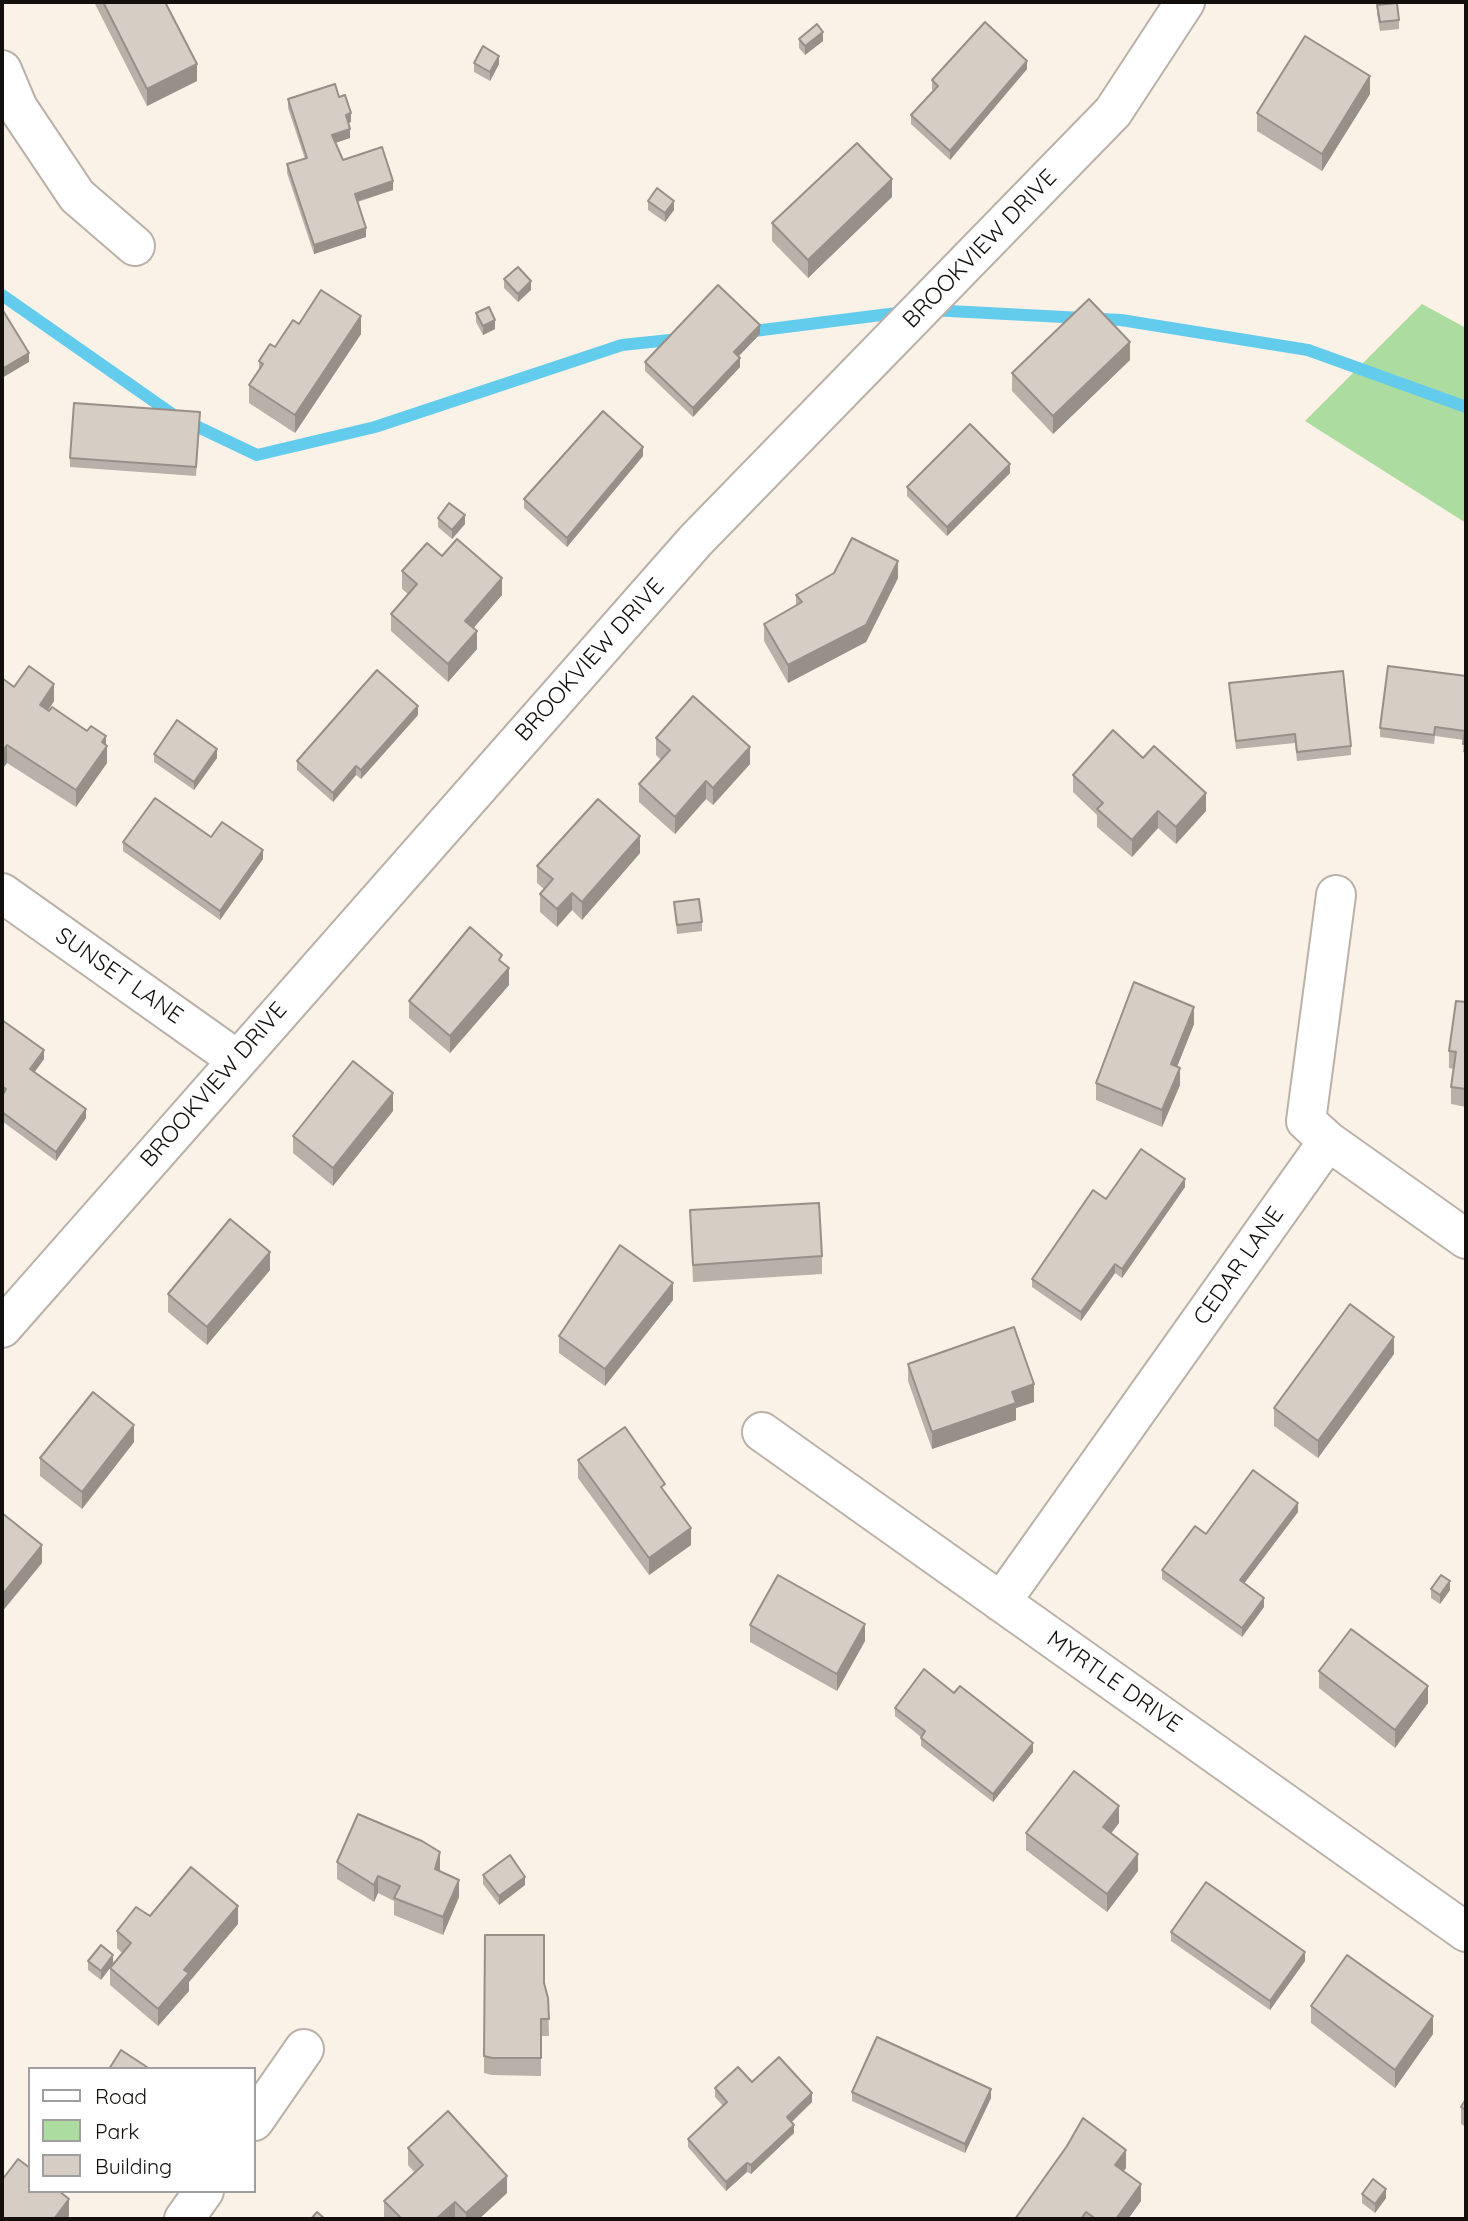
<!DOCTYPE html>
<html>
<head>
<meta charset="utf-8">
<style>
	body { margin:0 }
	#map { position:relative; width:1468px; height:2221px; overflow:hidden; background:#faf1e7; font-family:Quicksand,sans-serif }
	canvas { display:block }
	.frame { position:absolute; inset:0; border:4px solid #120f0c; pointer-events:none }
	.legend { position:absolute; left:28px; top:2067px; width:228px; height:126px; box-sizing:border-box; background:#fff; border:2px solid #a09f9e; margin:0; padding:9px 12px; list-style:none; font-size:21px; color:#120f0c }
	.legend li { display:flex; align-items:center; gap:14px; height:35px }
	.legend b { width:35px; border:2px solid #a09f9e }
</style>
</head>
<body>
<div id="map">
<canvas width="1468" height="2221"></canvas>
<div class="frame"></div>
<ul class="legend">
<li><b style="height:9px;background:#fff"></b>Road</li>
<li><b style="height:19px;background:#acdc9f"></b>Park</li>
<li><b style="height:19px;background:#d6cdc4"></b>Building</li>
</ul>
</div>
<script>
const context = document.querySelector('canvas').getContext('2d');
context.lineJoin = 'round';
function paint(path, color) {
  context.fillStyle = color;
  context.fill(path, 'evenodd');
}
function stroke(path, color, width, dash) {
  context.strokeStyle = color;
  context.lineWidth = width;
  context.lineCap = dash ? 'butt' : 'round';
  context.setLineDash(dash || []);
  context.stroke(path);
}
function drawText(font, color, halo, rows, align = 'center') {
  context.font = font + ' Quicksand,sans-serif';
  context.lineWidth = 5;
  context.setLineDash([]);
  context.textBaseline = 'middle';
  context.strokeStyle = halo;
  context.fillStyle = color;
  for (const [text, x, y, turn = 0] of rows) {
    context.save();
    context.translate(x, y);
    context.rotate((+turn || 0) * Math.PI / 180);
    context.textAlign = isNaN(turn) ? turn : align;
    if (halo) context.strokeText(text, 0, 0);
    context.fillText(text, 0, 0);
    context.restore();
  }
}
const green = new Path2D(`
	M1422,304L1466,328V523L1305,421Z`);
const stream = new Path2D(`
	M2,295L175,416L257,455L375,427L622,345L679,339
	M930,310L1121,320L1308,350L1466,407
	M746,332L905,312`);
const minor = new Path2D(`
	M2,70L18,108L77,196L135,246
	M2,893L236,1059
	M1336,895L1306,1121L1328,1141L1466,1239
	M2,1328L696,540L1113,112L1185,2
	M762,1432L1466,1932
	M1001,1602L1328,1141
	M254,2121L304,2049
	M184,2219L204,2191`);
const wall = new Path2D(`
	M94,2H165L197,81L147,106Z
	M1377,5L1399,20V29L1380,31L1377,14Z
	M799,39L823,41L805,55L799,48Z
	M474,63L499,64L490,81L474,72Z
	M1027,69L950,160L911,124V115L933,91L932,89V80Z
	M1370,94L1322,171L1257,131V113Z
	M339,97L351,122L348,123L350,138L335,143L343,160L393,190L358,202L366,237L314,254L287,173V164L305,159L288,108V99Z
	M892,197L808,278L772,241V223Z
	M648,201L674,210L665,222L648,210Z
	M504,279L531,290L518,302L504,288Z
	M476,313L495,329L483,335L476,322Z
	M299,324L361,334L295,433L249,403V385L259,370V361L275,347Z
	M760,334L739,356L740,367L693,417L645,371V362Z
	M1130,360L1053,434L1012,391V373Z
	M200,421L196,476L70,467V458Z
	M643,456L567,547L524,508V499Z
	M1010,473L947,536L907,496V487Z
	M438,518L465,524L452,539L438,527Z
	M442,556L502,595L473,628L477,649L448,682L391,631V614L408,594L402,589V571Z
	M898,578L866,642L788,683L764,641V624L796,606V595Z
	M1466,676V753L1463,752L1464,740L1435,736L1434,744L1380,737V728Z
	M2,678L14,687L54,701L48,711L106,745L107,763L76,807L7,763L3,768L2,767Z
	M1229,683L1351,746V755L1297,761L1295,743L1236,749Z
	M418,715L361,779L356,775L333,802L297,770V761Z
	M656,738L750,764L713,805L706,799L675,834L639,802V784L661,760L656,755Z
	M154,754L217,758L194,790L154,762Z
	M1143,758L1206,811L1176,844L1158,828L1132,857L1097,827V815L1073,792V775Z
	M211,837L263,859L220,920L123,851V842Z
	M640,853L582,920L572,910L557,927L540,912V894L544,889L537,883V866Z
	M674,902L702,922V931L677,934Z
	M502,962L509,985L450,1053L409,1018V1001Z
	M1466,1002V1107L1451,1104V1087L1454,1069L1449,1068V1051Z
	M2,1020L44,1059L34,1073L86,1118L56,1161L2,1121Z
	M1194,1024L1177,1067L1180,1085L1162,1127L1096,1100V1083Z
	M393,1111L333,1186L293,1153V1136Z
	M1185,1187L1122,1278L1115,1273L1081,1321L1032,1287V1279L1106,1199Z
	M690,1210L822,1256V1274L693,1282Z
	M270,1270L207,1345L168,1312V1294Z
	M673,1300L605,1386L559,1353V1336Z
	M1394,1354L1318,1458L1274,1426V1408Z
	M908,1364L1034,1402L1016,1408V1420L932,1449L908,1381Z
	M1466,1412V1433L1464,1432V1415Z
	M134,1442L82,1509L40,1476V1458Z
	M578,1460L665,1493L691,1545L649,1575L578,1478Z
	M1298,1512L1244,1583L1264,1607L1242,1637L1162,1579V1570Z
	M1431,1589L1450,1590L1440,1604L1431,1598Z
	M750,1625L865,1641L837,1691L750,1642Z
	M1319,1671L1428,1703L1395,1748L1319,1688Z
	M954,1693L1033,1752L993,1802L921,1746V1737L895,1716V1708Z
	M1119,1823L1111,1833L1138,1871L1107,1912L1026,1850V1833Z
	M337,1862L440,1870V1871L459,1897L443,1935L394,1915V1901L378,1893L374,1902L337,1879Z
	M483,1875L525,1885L499,1905L483,1884Z
	M150,1916L238,1924L189,1982V1991L158,2026L110,1985V1968L101,1980L88,1970V1961L113,1964L122,1953L117,1948V1931Z
	M1171,1932L1305,1961L1270,2010L1171,1941Z
	M544,1983L548,1998L549,2036H541V2076L492,2075L484,2073V2056Z
	M1311,2006L1433,2034L1395,2088L1311,2023Z
	M752,2082L812,2102L792,2122L794,2133L751,2174L747,2172L726,2191L688,2147V2139L723,2106L715,2097V2088Z
	M852,2092L991,2098L965,2153L852,2101Z
	M1466,2099V2127L1461,2124V2107Z
	M408,2148L507,2193L479,2219H386L384,2218V2201L415,2173L408,2165Z
	M1126,2168L1124,2171L1141,2201L1128,2219H1014Z
	M1362,2194L1386,2198L1375,2213L1362,2203Z`);
const shadedWall = new Path2D(`
	M823,32V41L805,55V46Z
	M499,56V64L490,81V72Z
	M1027,61V69L950,160V151Z
	M197,64V81L147,106V89Z
	M1370,76V94L1322,171V154Z
	M351,113V122L346,124V115Z
	M350,129V138L332,144V135Z
	M892,179V197L808,278V260Z
	M393,181V190L355,202V194Z
	M674,201V210L665,222V213Z
	M366,228V237L314,254V245Z
	M531,281V290L518,302V294Z
	M361,316V334L295,433V415Z
	M495,320V329L483,335V326Z
	M760,325V334L734,361V352Z
	M1130,342V360L1053,434V416Z
	M29,353V362L2,378V369Z
	M740,358V367L693,417V408Z
	M643,447V456L567,547V538Z
	M1010,464V473L947,536V527Z
	M465,515V524L452,539V530Z
	M898,561V578L866,642L788,683V665Z
	M502,578V595L465,638V621Z
	M477,631V649L448,682V664Z
	M54,684V701L40,722V705Z
	M418,706V715L361,779V770Z
	M106,736V748L107,746V763L76,807V790Z
	M7,745V763L3,768V750Z
	M750,747V764L713,805V788Z
	M217,749V758L194,790V782Z
	M356,766V775L333,802V793Z
	M706,781V799L675,834V817Z
	M1206,793V811L1176,844V827Z
	M1158,811V828L1132,857V840Z
	M640,836V853L582,920V902Z
	M263,850V859L220,920V911Z
	M572,893V910L557,927V909Z
	M509,968V985L450,1053V1036Z
	M1194,1007V1024L1171,1082V1064Z
	M44,1050V1059L30,1078V1069Z
	M1180,1068V1085L1162,1127V1110Z
	M393,1093V1111L333,1186V1168Z
	M86,1109V1118L56,1161V1152Z
	M1185,1179V1187L1122,1278V1269Z
	M270,1252V1270L207,1345V1327Z
	M1115,1264V1273L1081,1321V1312Z
	M673,1283V1300L605,1386V1369Z
	M1394,1337V1354L1318,1458V1441Z
	M1034,1384V1402L1016,1408V1420L932,1449V1432L1012,1392Z
	M134,1425V1442L82,1509V1492Z
	M1298,1503V1512L1240,1589V1580Z
	M691,1528V1545L649,1575V1558Z
	M42,1545V1563L2,1612V1595Z
	M1450,1581V1590L1440,1604V1595Z
	M1264,1598V1607L1242,1637V1628Z
	M865,1624V1641L837,1691V1674Z
	M1428,1686V1703L1395,1748V1730Z
	M1033,1743V1752L993,1802V1794Z
	M1119,1806V1823L1103,1844V1827Z
	M440,1852V1870L435,1886V1869Z
	M1138,1854V1871L1107,1912V1894Z
	M378,1876V1893L374,1902V1885Z
	M525,1877V1885L499,1905V1896Z
	M459,1880V1897L443,1935V1917Z
	M238,1906V1924L189,1982V1991L158,2026V2009L184,1970Z
	M1305,1952V1961L1270,2010V2001Z
	M113,1955V1964L101,1980V1971Z
	M1433,2016V2034L1395,2088V2070Z
	M991,2089V2098L965,2153V2144Z
	M812,2093V2102L787,2126V2117Z
	M794,2125V2133L751,2174V2165Z
	M1126,2150V2168L1115,2182V2165Z
	M747,2163V2172L726,2191V2182Z
	M507,2176V2193L479,2219H466V2213Z
	M1141,2184V2201L1128,2219H1116Z
	M1386,2189V2198L1375,2213V2204Z
	M69,2199V2216L67,2219H54Z
	M455,2202V2219H436Z`);
const building = new Path2D(`
	M103,2H165L197,64L147,89Z
	M1397,3L1399,20L1380,22L1377,5Z
	M985,22L1027,61L950,151L911,115L938,86L932,80Z
	M817,24L823,32L805,46L799,39Z
	M1305,36L1370,76L1322,154L1257,113Z
	M483,46L499,56L490,72L474,63Z
	M335,84L339,97L345,95L351,113L346,115L350,129L332,135L343,160L382,147L393,181L355,194L366,228L314,245L287,164L307,158L288,99Z
	M857,143L892,179L808,260L772,223Z
	M657,188L674,201L665,213L648,201Z
	M518,267L531,281L518,294L504,279Z
	M718,285L760,325L734,352L740,358L693,408L645,362Z
	M321,290L361,316L295,415L249,385L263,364L259,361L270,344L275,347L293,320L299,324Z
	M1089,299L1130,342L1053,416L1012,373Z
	M489,307L495,320L483,326L476,313Z
	M2,309L29,353L2,369Z
	M74,403L200,412L196,467L70,458Z
	M603,411L643,447L567,538L524,499Z
	M970,424L1010,464L947,527L907,487Z
	M449,503L465,515L452,530L438,518Z
	M852,538L898,561L866,625L788,665L764,624L802,602L796,595L834,573Z
	M457,539L502,578L465,621L477,631L448,664L391,614L417,584L402,571L427,543L442,556Z
	M29,666L54,684L40,705L49,711L52,707L87,731L91,726L106,736L102,742L107,746L76,790L7,745L3,750L2,749V678L14,687Z
	M1388,666L1466,676V744H1463L1465,731L1435,727L1434,735L1380,728Z
	M377,670L418,706L361,770L356,766L333,793L297,761Z
	M1343,671L1351,746L1297,752L1295,734L1236,741L1229,683Z
	M693,696L750,747L713,788L706,781L675,817L639,784L670,750L656,738Z
	M177,720L217,749L194,782L154,754Z
	M1113,730L1143,758L1154,746L1206,793L1176,827L1158,811L1132,840L1097,809L1103,803L1073,775Z
	M155,798L211,837L222,822L263,850L220,911L123,842Z
	M598,799L640,836L582,902L572,893L557,909L540,894L553,879L537,866Z
	M699,899L702,922L677,925L674,902Z
	M470,927L502,955L499,960L509,968L450,1036L409,1001Z
	M1134,982L1194,1007L1171,1064L1180,1068L1162,1110L1096,1083Z
	M1456,1001L1466,1002V1089L1451,1087L1456,1052L1449,1051Z
	M2,1020L44,1050L30,1069L86,1109L56,1152L2,1112V1096L6,1089L2,1086Z
	M353,1061L393,1093L333,1168L293,1136Z
	M1141,1149L1185,1179L1122,1269L1115,1264L1081,1312L1032,1279L1093,1190L1106,1199Z
	M819,1203L822,1256L693,1265L690,1210Z
	M230,1219L270,1252L207,1327L168,1294Z
	M620,1245L673,1283L605,1369L559,1336Z
	M1350,1304L1394,1337L1318,1441L1274,1408Z
	M1014,1327L1034,1384L1012,1392L1016,1403L932,1432L908,1364Z
	M93,1392L134,1425L82,1492L40,1458Z
	M625,1427L665,1484L661,1487L691,1528L649,1558L578,1460Z
	M1253,1470L1298,1503L1240,1580L1264,1598L1242,1628L1162,1570L1195,1526L1206,1534Z
	M2,1513L42,1545L2,1595Z
	M778,1575L865,1624L837,1674L750,1625Z
	M1441,1575L1450,1581L1440,1595L1431,1589Z
	M1351,1629L1428,1686L1395,1730L1319,1671Z
	M924,1669L954,1693L960,1686L1033,1743L993,1794L921,1738L925,1731L895,1708Z
	M1074,1771L1119,1806L1103,1827L1138,1854L1107,1894L1026,1833Z
	M358,1814L422,1841L440,1852L435,1869L459,1880L443,1917L394,1898L400,1886L378,1876L374,1885L337,1862Z
	M510,1855L525,1877L499,1896L483,1875Z
	M191,1867L238,1906L184,1970L189,1973L158,2009L110,1968L131,1943L117,1931L136,1907L150,1916Z
	M1206,1882L1305,1952L1270,2001L1171,1932Z
	M485,1935H544V1983L548,1998L549,2019H541V2058H492L484,2056Z
	M101,1945L113,1955L101,1971L88,1961Z
	M1347,1955L1433,2016L1395,2070L1311,2006Z
	M877,2037L991,2089L965,2144L852,2092Z
	M121,2050L150,2069H109Z
	M779,2057L812,2093L787,2117L794,2125L751,2165L747,2163L726,2182L688,2139L727,2102L715,2088L738,2067L752,2082Z
	M1466,2099V2110L1461,2107Z
	M448,2111L507,2176L466,2213L455,2202L436,2219H402L384,2201L423,2165L408,2148Z
	M1083,2118L1126,2150L1115,2165L1141,2184L1116,2219H1096L1086,2212L1081,2219H1015L1067,2146Z
	M18,2159L30,2168V2191H59L69,2199L54,2219H2V2180Z
	M1373,2179L1386,2189L1375,2204L1362,2194Z
	M317,2212L325,2219H311Z`);
const streetNames = [
	["BROOKVIEW DRIVE",980,249,-46],
	["BROOKVIEW DRIVE",590,660,-48],
	["SUNSET LANE",119,976,35],
	["BROOKVIEW DRIVE",214,1085,-49],
	["CEDAR LANE",1239,1266,-55],
	["MYRTLE DRIVE",1114,1682,35]
];
paint(green, '#acdc9f');
stroke(stream, '#63cced', 12);
stroke(minor, '#bab1a8', 42);
stroke(minor, '#fff', 38);
paint(wall, '#b8b0a9');
paint(shadedWall, '#969089');
paint(building, '#d6cdc4');
stroke(building, '#969089', 2);
drawText('23px', '#120f0c', '#fff', streetNames);
</script>
</body>
</html>
